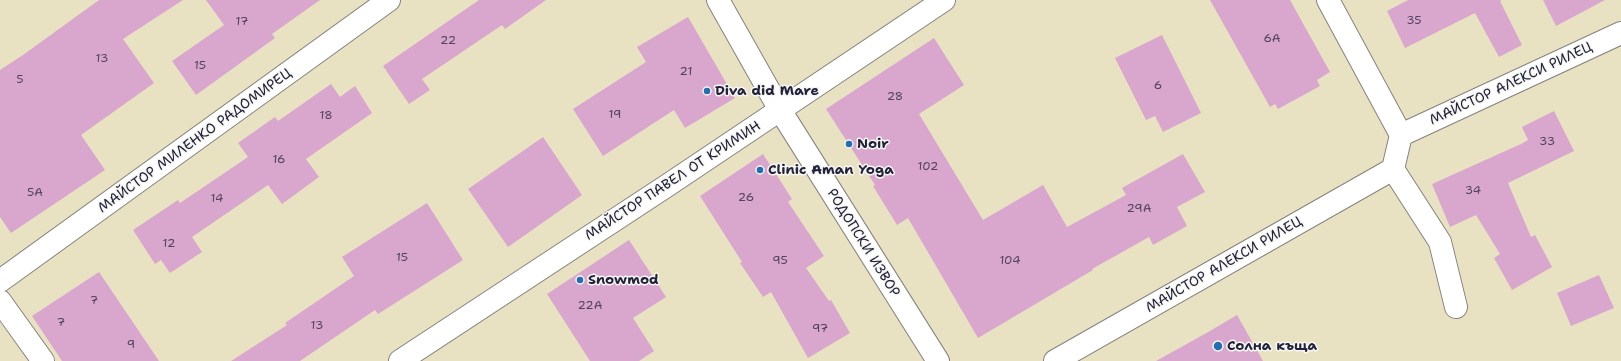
<!DOCTYPE html>
<html>
<head>
<meta charset="utf-8">
<style>
	body { margin:0 }
	canvas { display:block; background:#e8e2c3 }
</style>
</head>
<body>
<canvas width="1621" height="361"></canvas>
<script>
const context = document.querySelector('canvas').getContext('2d');
context.lineJoin = 'round';
function paint(path, color) {
  context.fillStyle = color;
  context.fill(path, 'evenodd');
}
function stroke(path, color, width, dash) {
  context.strokeStyle = color;
  context.lineWidth = width;
  context.lineCap = dash ? 'butt' : 'round';
  context.setLineDash(dash || []);
  context.stroke(path);
}
function drawText(font, color, halo, rows, align = 'center') {
  context.font = font + ' "Shantell Sans",sans-serif';
  context.lineWidth = 3;
  context.setLineDash([]);
  context.textBaseline = 'middle';
  context.strokeStyle = halo;
  context.fillStyle = color;
  for (const [text, x, y, turn = 0] of rows) {
    context.save();
    context.translate(x, y);
    context.rotate((+turn || 0) * Math.PI / 180);
    context.textAlign = isNaN(turn) ? turn : align;
    if (halo) context.strokeText(text, 0, 0);
    context.fillText(text, 0, 0);
    context.restore();
  }
}
const building = new Path2D(`
	M99,0H183L123,39L154,83L81,135L105,170L11,233L0,217V70L23,55Z
	M206,0H320L272,34L275,38L196,95L172,61L224,25Z
	M479,0H546L505,29L502,25L422,79L430,90L409,104L383,66Z
	M1210,0H1290L1330,72L1317,80L1320,86L1278,109L1275,104L1270,107Z
	M1408,0H1502L1500,1L1522,45L1499,57L1475,13L1405,48L1387,11Z
	M1543,0H1605L1556,26Z
	M688,17L735,98L685,128L674,110L603,156L573,109L646,62L637,47Z
	M1162,35L1201,113L1163,132L1155,116L1146,120L1115,58Z
	M934,38L964,85L919,114L983,220L1043,185L1067,227L1126,195L1122,188L1183,154L1205,192L1177,207L1187,226L1153,245L1149,237L1092,269L1093,270L978,338L908,218L897,225L873,186L875,185L826,109Z
	M331,84L340,97L355,86L372,113L306,159L319,177L282,204L268,185L192,237L202,252L170,273L161,260L155,264L133,230L178,200L180,203L248,157L238,143L275,117L278,121Z
	M1554,111L1574,151L1508,183L1531,237L1535,235L1552,267L1512,290L1494,258L1500,254L1476,215L1450,227L1432,184L1521,144L1528,140L1522,127Z
	M543,137L582,195L508,247L468,189Z
	M763,154L792,199L788,202L824,256L806,268L829,301L831,300L850,333L808,358L771,292L763,297L740,263L742,262L700,196Z
	M427,203L463,260L378,314L375,310L300,361H231L287,325L285,323L354,276L342,257Z
	M629,240L666,297L633,318L654,351L639,361H590L547,294Z
	M99,272L128,315L159,361H62L32,316Z
	M1599,275L1614,308L1571,326L1557,293Z
	M1237,315L1263,361H1156L1210,331Z`);
const minor = new Path2D(`
	M718,0L780,110L938,361
	M1328,0L1401,135L1393,169L1440,242L1456,307
	M1401,135L1621,33
	M0,281L389,0
	M0,301L43,361
	M400,361L668,185L944,0
	M1055,361L1393,169`);
const markers = [
	[707,91,4,"#1f6fb2"],
	[849,144,4,"#1f6fb2"],
	[760,170,4,"#1f6fb2"],
	[580,280,4,"#1f6fb2"],
	[1218,346,5,"#1f6fb2"]
];
const numberNames = [
	["35",1414,21],
	["17",242,22],
	["6А",1272,39],
	["22",448,41],
	["13",102,59],
	["15",200,66],
	["21",686,72],
	["5",20,80],
	["6",1158,86],
	["28",895,97],
	["19",615,115],
	["18",326,116],
	["33",1547,142],
	["16",279,160],
	["102",928,167],
	["34",1473,191],
	["5А",35,193],
	["26",746,198],
	["14",217,199],
	["29А",1139,209],
	["12",169,244],
	["15",402,258],
	["95",780,261],
	["104",1010,261],
	["7",94,301],
	["22А",590,306],
	["7",61,323],
	["13",317,326],
	["97",820,329],
	["9",131,345]
];
const streetNames = [
	["МАЙСТОР АЛЕКСИ РИЛЕЦ",1511,84,-25],
	["МАЙСТОР МИЛЕНКО РАДОМИРЕЦ",195,141,-36],
	["МАЙСТОР ПАВЕЛ ОТ КРИМИН",673,181,-33],
	["РОДОПСКИ ИЗВОР",863,243,58],
	["МАЙСТОР АЛЕКСИ РИЛЕЦ",1224,265,-30]
];
const poiNames = [
	["Diva did Mare",715,91],
	["Noir",857,144],
	["Clinic Aman Yoga",768,170],
	["Snowmod",588,280],
	["Солна къща",1227,346]
];
paint(building, '#d9a6cd');
stroke(minor, '#85827f', 24);
stroke(minor, '#fff', 22);
for (const [x, y, r, color] of markers) {
  const dot = new Path2D();
  dot.arc(x, y, r, 0, 2 * Math.PI);
  context.fillStyle = color;
  context.fill(dot);
  stroke(dot, '#f6f6f2', 1.5);
}
drawText('12px', '#504360', null, numberNames);
drawText('14px', '#22223b', '#f6f6f2', streetNames);
drawText('bold 14px', '#22223b', '#f6f6f2', poiNames, 'left');
</script>
</body>
</html>
